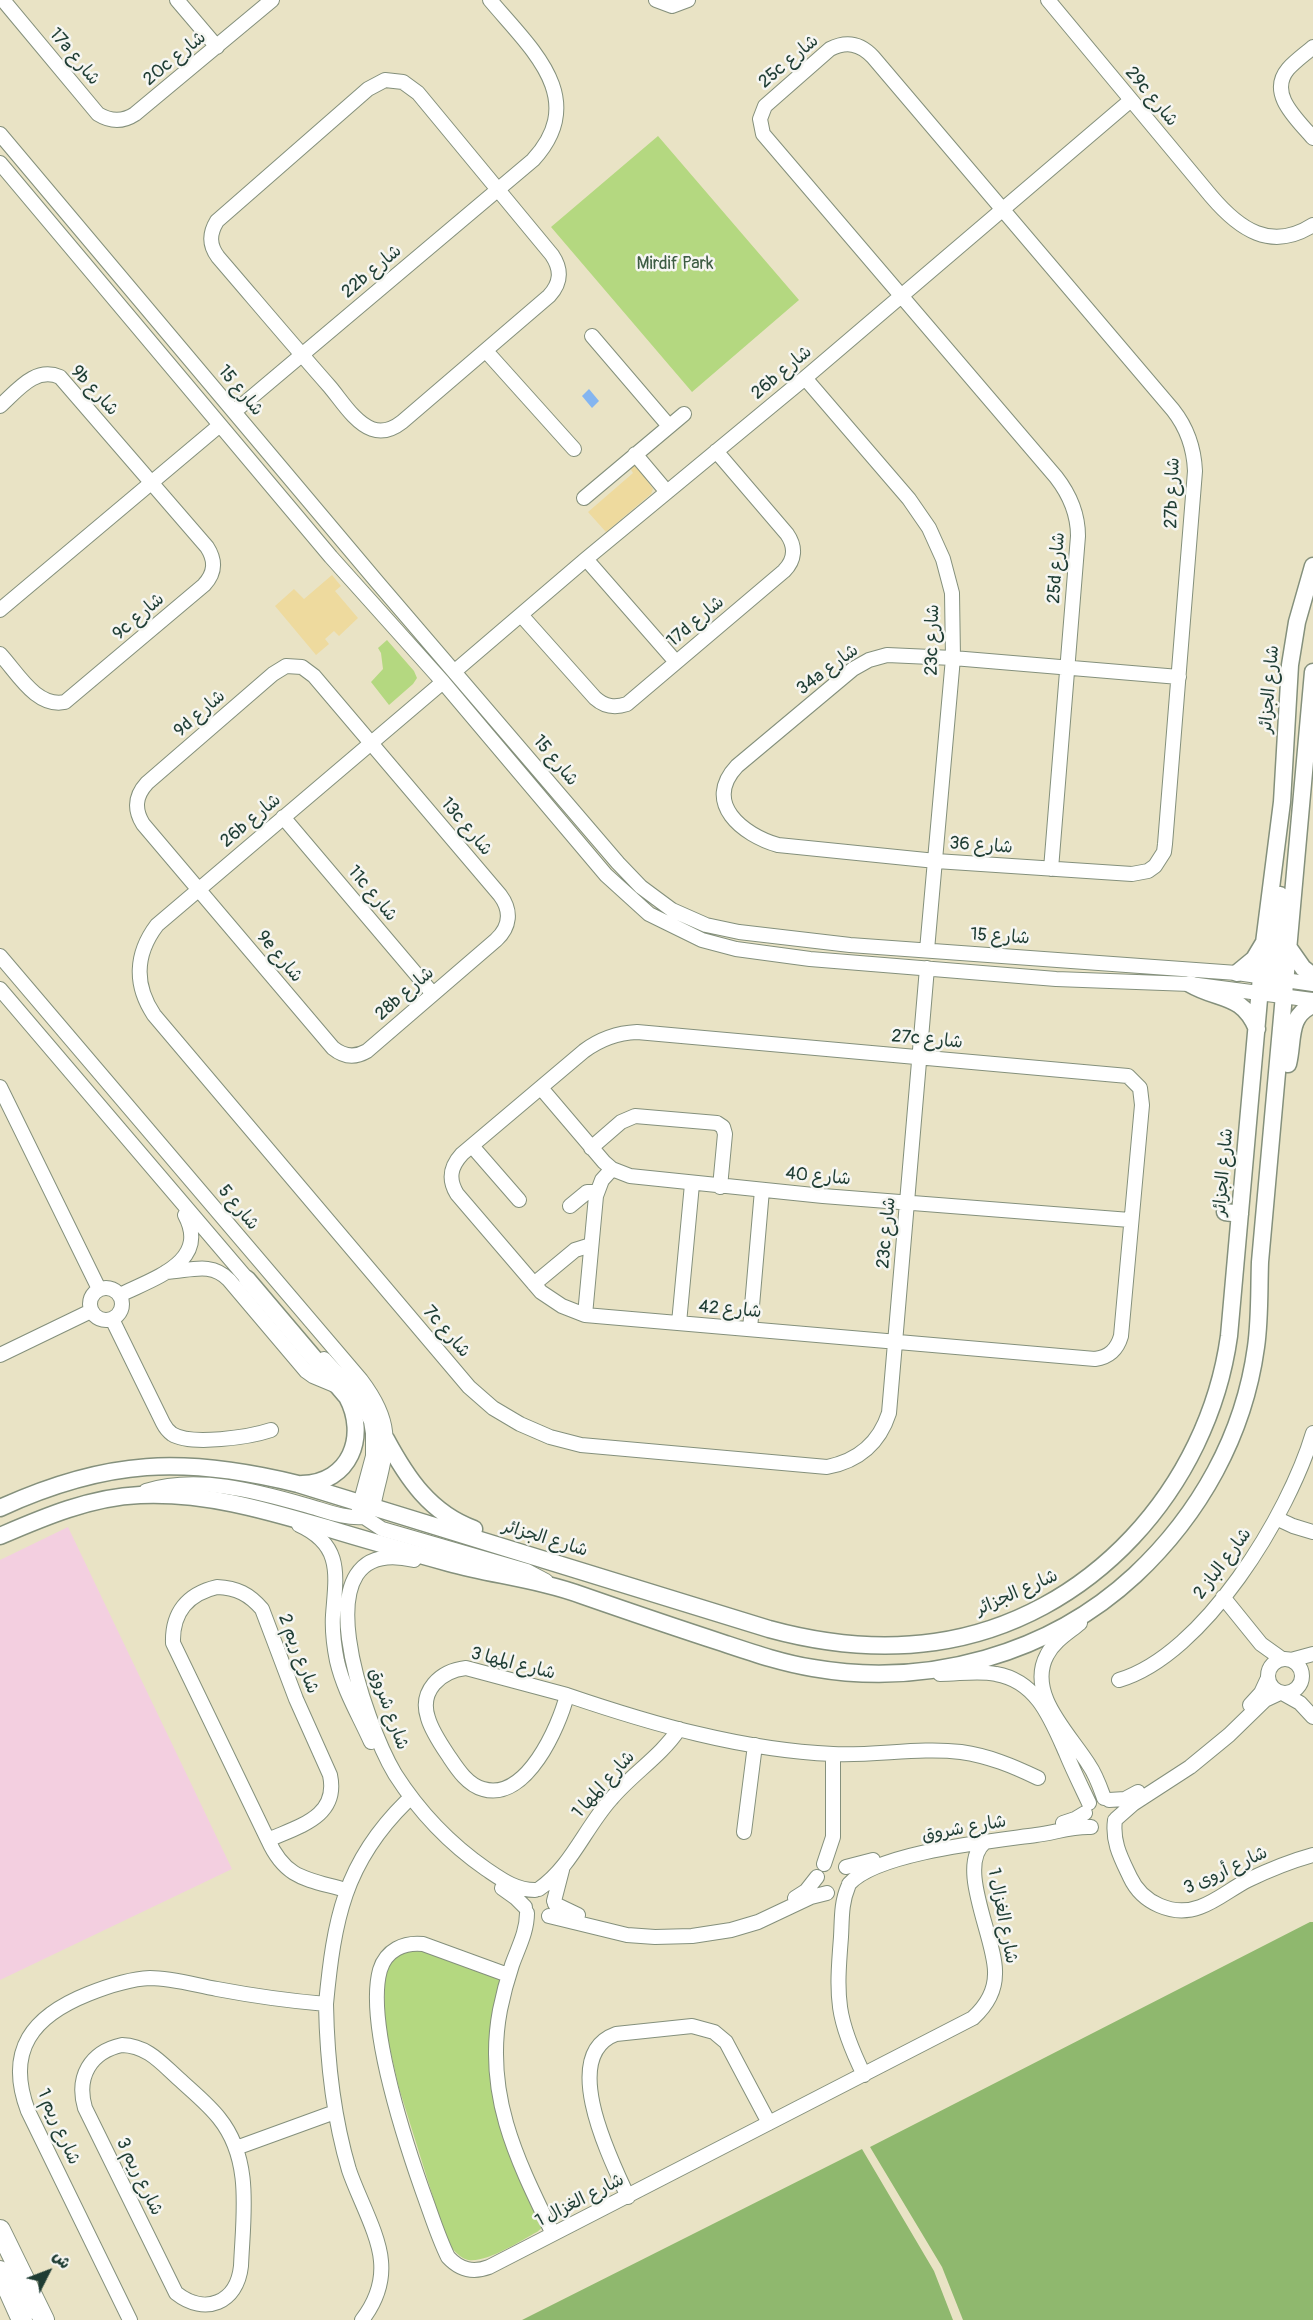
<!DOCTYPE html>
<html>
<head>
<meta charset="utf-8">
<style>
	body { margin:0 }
	#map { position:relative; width:1313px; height:2320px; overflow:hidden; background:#e9e3c5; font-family:Pangolin,"Playpen Sans Arabic",sans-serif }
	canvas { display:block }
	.north { position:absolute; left:18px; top:2242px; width:60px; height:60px; -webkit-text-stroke:4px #f6f6f2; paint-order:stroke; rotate:48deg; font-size:16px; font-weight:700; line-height:24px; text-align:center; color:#1f3d34 }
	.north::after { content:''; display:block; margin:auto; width:21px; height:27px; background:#1f3d34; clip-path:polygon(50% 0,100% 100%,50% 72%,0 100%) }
</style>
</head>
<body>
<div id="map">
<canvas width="1313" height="2320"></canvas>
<div class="north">ش</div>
</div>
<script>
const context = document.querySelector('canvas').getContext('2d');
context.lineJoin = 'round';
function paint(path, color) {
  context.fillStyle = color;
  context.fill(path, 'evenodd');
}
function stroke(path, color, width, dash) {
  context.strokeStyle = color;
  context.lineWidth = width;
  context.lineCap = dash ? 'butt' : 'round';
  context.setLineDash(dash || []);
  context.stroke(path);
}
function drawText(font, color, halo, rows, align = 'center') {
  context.font = font + ' Pangolin,"Playpen Sans Arabic",sans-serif';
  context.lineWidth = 5;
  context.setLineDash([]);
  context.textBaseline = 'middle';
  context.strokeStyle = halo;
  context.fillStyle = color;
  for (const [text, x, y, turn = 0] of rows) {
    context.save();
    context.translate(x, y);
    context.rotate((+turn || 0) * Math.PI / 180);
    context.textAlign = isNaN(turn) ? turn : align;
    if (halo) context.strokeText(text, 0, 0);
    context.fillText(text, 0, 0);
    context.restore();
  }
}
const built = new Path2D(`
	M68,1527L232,1869L0,1980V1560Z`);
const green = new Path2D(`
	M658,136L799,300L692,392L551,227Z
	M387,640L414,671L417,678L413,684L389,705L371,682L383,669L381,653L378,648Z
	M413,1944L501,1976L493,2057L543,2227L537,2232C520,2241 482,2266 465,2259C457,2255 453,2249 447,2242L399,2088L384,2023L385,1976L391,1958Z`);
const forest = new Path2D(`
	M1310,1922H1313V2320H963L942,2267L870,2147Z
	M862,2149L934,2271L953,2320H522Z`);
const sand = new Path2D(`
	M633,465H636L653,489L651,494L606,532L588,512L633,473L630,468Z
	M332,575L341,586L335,591L358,618L339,636L334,631L325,639L329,644L316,655L275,606L294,589L304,599Z`);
const water = new Path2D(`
	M589,389L599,401L592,408L582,396Z`);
const minor = new Path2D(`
	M3,0L98,114C111,122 123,122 135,114L272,0
	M177,0L217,47
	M656,0L672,6L688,0
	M1048,0L1211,196C1239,229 1271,252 1313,225
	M1313,47C1305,54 1295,61 1288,69C1267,94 1298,120 1313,138
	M385,80L403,82L418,93L552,255C562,270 561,283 549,296L402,422C393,429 383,433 372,429C355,423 341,400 330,387C292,344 255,300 218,257C209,245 209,234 217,221L368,89Z
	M0,134L378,583L618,863L641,887L672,910L706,925L739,932L850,945L1237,973L1313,984
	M0,163L331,557L443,682L606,875L649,914L702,940L736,949L810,959L1056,979L1190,984L1313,1000
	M592,336L669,426
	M486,351L574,449
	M805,378L909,499L929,528L943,559L952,593L953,658L927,950
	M0,406C17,391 35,366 60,377L207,547C216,561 215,573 204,585L65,702C36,708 17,672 0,654
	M234,412L533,160C590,98 530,48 490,0
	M635,454L667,492
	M584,498L684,414
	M586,559L676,662
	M0,610L220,425
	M521,615L595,698C605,707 615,708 627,704L784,571C795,560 796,547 787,534L716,451
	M286,666L302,667L314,676L500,895C512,911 510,927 496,940L367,1051C355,1058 344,1057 333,1048L143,824C134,809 135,796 147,783L273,674Z
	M455,671L586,559L805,378L1131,100
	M443,682L157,925C135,954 134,985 154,1015L469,1387L493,1408L520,1424L550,1437L581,1445L827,1467C858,1461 879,1444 889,1413L927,968
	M283,817L433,994
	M1051,869L1078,536C1078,514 1070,495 1056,477L763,134L760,119L765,106L830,49C846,41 860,43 873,57L1173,410C1188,429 1194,448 1195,471L1165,844L1164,852L1155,866L1148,871L1132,874L936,861L778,845C743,835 702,803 737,766L853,669L869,660L887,655L953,658L1179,677
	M0,956L361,1380C392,1421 389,1442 377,1489C374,1501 374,1510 364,1517C344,1519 324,1510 305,1505C256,1491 197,1475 146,1491
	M0,989L254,1287
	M637,1032L1128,1076L1140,1088L1142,1105L1121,1336C1117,1350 1109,1357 1095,1359L585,1315L562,1306L541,1292L457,1194C448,1179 450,1167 462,1154L584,1051C600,1039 616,1033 637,1032Z
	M0,1087L99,1289
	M541,1088L604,1162L612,1169L630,1176L823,1196L1130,1220
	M472,1146L519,1200
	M591,1148L621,1122L635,1116L717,1123L723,1127L725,1134L720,1187
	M570,1206L587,1192H597
	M166,1272C190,1271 211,1261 229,1280L306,1371L313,1376L337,1386
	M534,1284L575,1250L591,1245
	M90 1304a16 16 0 1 1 32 0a16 16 0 1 1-32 0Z
	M120,1295C154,1278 210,1262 185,1215
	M585,1315L596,1196L602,1180L612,1169
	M112,1319L163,1423C165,1427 168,1431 172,1434C191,1446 250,1437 271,1430
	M679,1323L692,1184
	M750,1329L762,1190
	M0,1355L91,1311
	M324,1359L360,1399L371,1421L373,1433V1456L359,1508L364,1517L382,1529L527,1571L546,1581
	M1278,1519L1293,1526L1313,1532
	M299,1525C343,1545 336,1575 333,1615C332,1631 334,1646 337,1661C344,1691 359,1715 371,1742
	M414,1560C294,1532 367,1727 395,1774C418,1810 450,1844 486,1869C501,1879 515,1890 535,1890
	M217,1587C237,1588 249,1594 262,1609L296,1699L330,1775C339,1817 299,1826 268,1840L173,1643C172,1613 187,1594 217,1587Z
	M1223,1597L1261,1644L1282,1659
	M1080,1623C1068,1633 1054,1641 1047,1655C1026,1694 1070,1734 1089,1765C1096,1775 1100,1787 1104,1798
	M1268 1676a17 17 0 1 1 34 0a17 17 0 1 1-34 0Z
	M1291,1660L1313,1654
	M466,1668L567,1695C559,1727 526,1802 483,1789C468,1785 458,1770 450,1758C442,1746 432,1732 428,1718C419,1691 440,1671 466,1668Z
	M940,1674C959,1674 978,1670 996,1674C1037,1681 1051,1719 1066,1753C1073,1770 1081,1786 1089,1803
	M1119,1680C1204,1655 1289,1514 1313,1433
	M1284,1694L1300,1703L1313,1717
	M567,1695C652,1724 742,1750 833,1754C876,1756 919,1747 961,1752C989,1756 1013,1766 1038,1778
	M1250,1705L1261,1693L1267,1680
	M1109,1800L1125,1799L1138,1792
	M1116,1819L1133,1804L1190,1767L1229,1735L1265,1700L1280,1693
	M1115,1820C1112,1842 1121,1858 1130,1877C1142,1903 1173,1917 1200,1907C1217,1901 1232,1888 1248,1880C1269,1870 1291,1861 1313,1855
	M1063,1823L1075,1819L1085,1813
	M744,1832L755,1745
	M268,1840C286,1880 308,1879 346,1890
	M824,1864L833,1837V1754
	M846,1867L873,1860
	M849,1884C877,1852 993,1841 1036,1835C1054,1833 1072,1826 1091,1827
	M848,1887C841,1903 842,1920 841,1937C836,1999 836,2018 864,2075
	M502,1888L516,1898L525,1907
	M539,1889C571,1867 585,1828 611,1799C632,1774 661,1756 679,1729
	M795,1898L806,1891L817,1877
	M554,1901L562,1870
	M555,1904L578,1915
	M527,1913C527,1932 518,1948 512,1965C507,1980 503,1995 500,2010C484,2095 517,2160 553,2234
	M549,1916L627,1935L655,1937L692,1936L731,1930L758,1922L811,1897L827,1893
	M508,1975L423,1944C404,1942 386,1950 380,1970C365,2024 408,2151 428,2206C434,2223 440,2241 448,2257C460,2270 473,2273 489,2267L973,2018C986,2006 995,1992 995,1974C997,1941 955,1866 985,1842
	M326,2004C334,1920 344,1863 406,1802
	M122,2045C148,2046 161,2063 179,2079C193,2092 208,2104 219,2118C253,2160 243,2216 241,2266C237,2303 205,2316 176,2293L85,2108C76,2077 90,2052 122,2045Z
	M236,2148L335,2112
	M628,2197C611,2160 558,2055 616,2034L692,2026L714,2032L726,2042L769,2123
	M130,2320L28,2111C5,2050 33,2016 88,1994C108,1986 128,1979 150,1978C172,1978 195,1985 217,1989C254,1996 290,2001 326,2004C327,2060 333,2116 349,2170C358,2197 379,2234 381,2261C383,2282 375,2303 362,2320`);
const major = new Path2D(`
	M1289,948L1303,968L1313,976
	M1237,973L1254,959L1263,944
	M1190,984C1219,1001 1242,993 1257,1029
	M1275,986L1280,895
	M1288,1064C1294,1041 1287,1016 1313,1005
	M1225,1212L1240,1214
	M247,1279L347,1397C368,1436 350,1483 302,1484
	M386,1439C407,1478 430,1513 474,1529
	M0,1508C107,1459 184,1456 298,1484L769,1629C824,1644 879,1650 935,1642C1090,1620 1208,1487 1229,1336L1264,943L1282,802L1290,665L1297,622L1313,566
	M0,1536C44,1517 91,1497 140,1495C206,1492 268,1511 330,1529C369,1541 409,1552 449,1563C493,1575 541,1580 584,1596C630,1612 677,1628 723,1643C753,1653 782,1663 813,1668C928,1688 1050,1654 1135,1575C1200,1514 1244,1435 1256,1347C1260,1319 1259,1290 1260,1262L1313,672`);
const highway = new Path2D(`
	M0,2230L44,2320
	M0,2271L22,2320`);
const streetNames = [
	["17a شارع",74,57,50],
	["20c شارع",175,59,-39],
	["25c شارع",789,62,-40],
	["29c شارع",1151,97,50],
	["22b شارع",372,272,-40],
	["26b شارع",782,373,-40],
	["9b شارع",94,391,47],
	["شارع 15",240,391,50],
	["27b شارع",1173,493,-88],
	["25d شارع",1057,568,-86],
	["9c شارع",139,617,-41],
	["17d شارع",696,622,-40],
	["23c شارع",933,640,-89],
	["34a شارع",828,670,-37],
	["شارع الجزائر",1270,689,-85],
	["9d شارع",200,714,-41],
	["شارع 15",555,761,50],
	["26b شارع",251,821,-40],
	["13c شارع",466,827,50],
	["شارع 36",981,846,4],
	["11c شارع",372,894,50],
	["شارع 15",1000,937,4],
	["9e شارع",279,957,50],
	["28b شارع",405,994,-41],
	["27c شارع",927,1040,5],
	["شارع الجزائر",1224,1172,-85],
	["شارع 40",818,1177,5],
	["شارع 5",238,1208,50],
	["23c شارع",887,1233,-85],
	["شارع 42",730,1310,5],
	["7c شارع",446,1332,49],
	["شارع الجزائر",545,1539,17],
	["شارع الباز 2",1223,1564,-53],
	["شارع الجزائر",1017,1593,-24],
	["شارع ريم 2",298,1654,69],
	["شارع المها 3",513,1664,14],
	["شارع شروق",388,1709,70],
	["شارع المها 1",604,1785,-48],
	["شارع شروق",964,1829,-10],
	["شارع أروى 3",1226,1871,-25],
	["شارع الغزال 1",1002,1916,79],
	["شارع ريم 1",58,2127,66],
	["شارع ريم 3",139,2177,64],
	["شارع الغزال 1",580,2201,-27]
];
const parkNames = [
	["Mirdif Park",675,264]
];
paint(built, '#f3cfe0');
paint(green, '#b4d880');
paint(forest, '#8fb86e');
paint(sand, '#eeda9e');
paint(water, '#84b5f0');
stroke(minor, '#84907c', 16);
stroke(major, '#84907c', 19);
stroke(highway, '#84907c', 22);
stroke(minor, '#fff', 14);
stroke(major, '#fff', 16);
stroke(highway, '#fff', 20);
drawText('18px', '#1f3d34', '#f6f6f2', streetNames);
drawText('18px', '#3d5c43', '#f6f6f2', parkNames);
</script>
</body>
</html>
